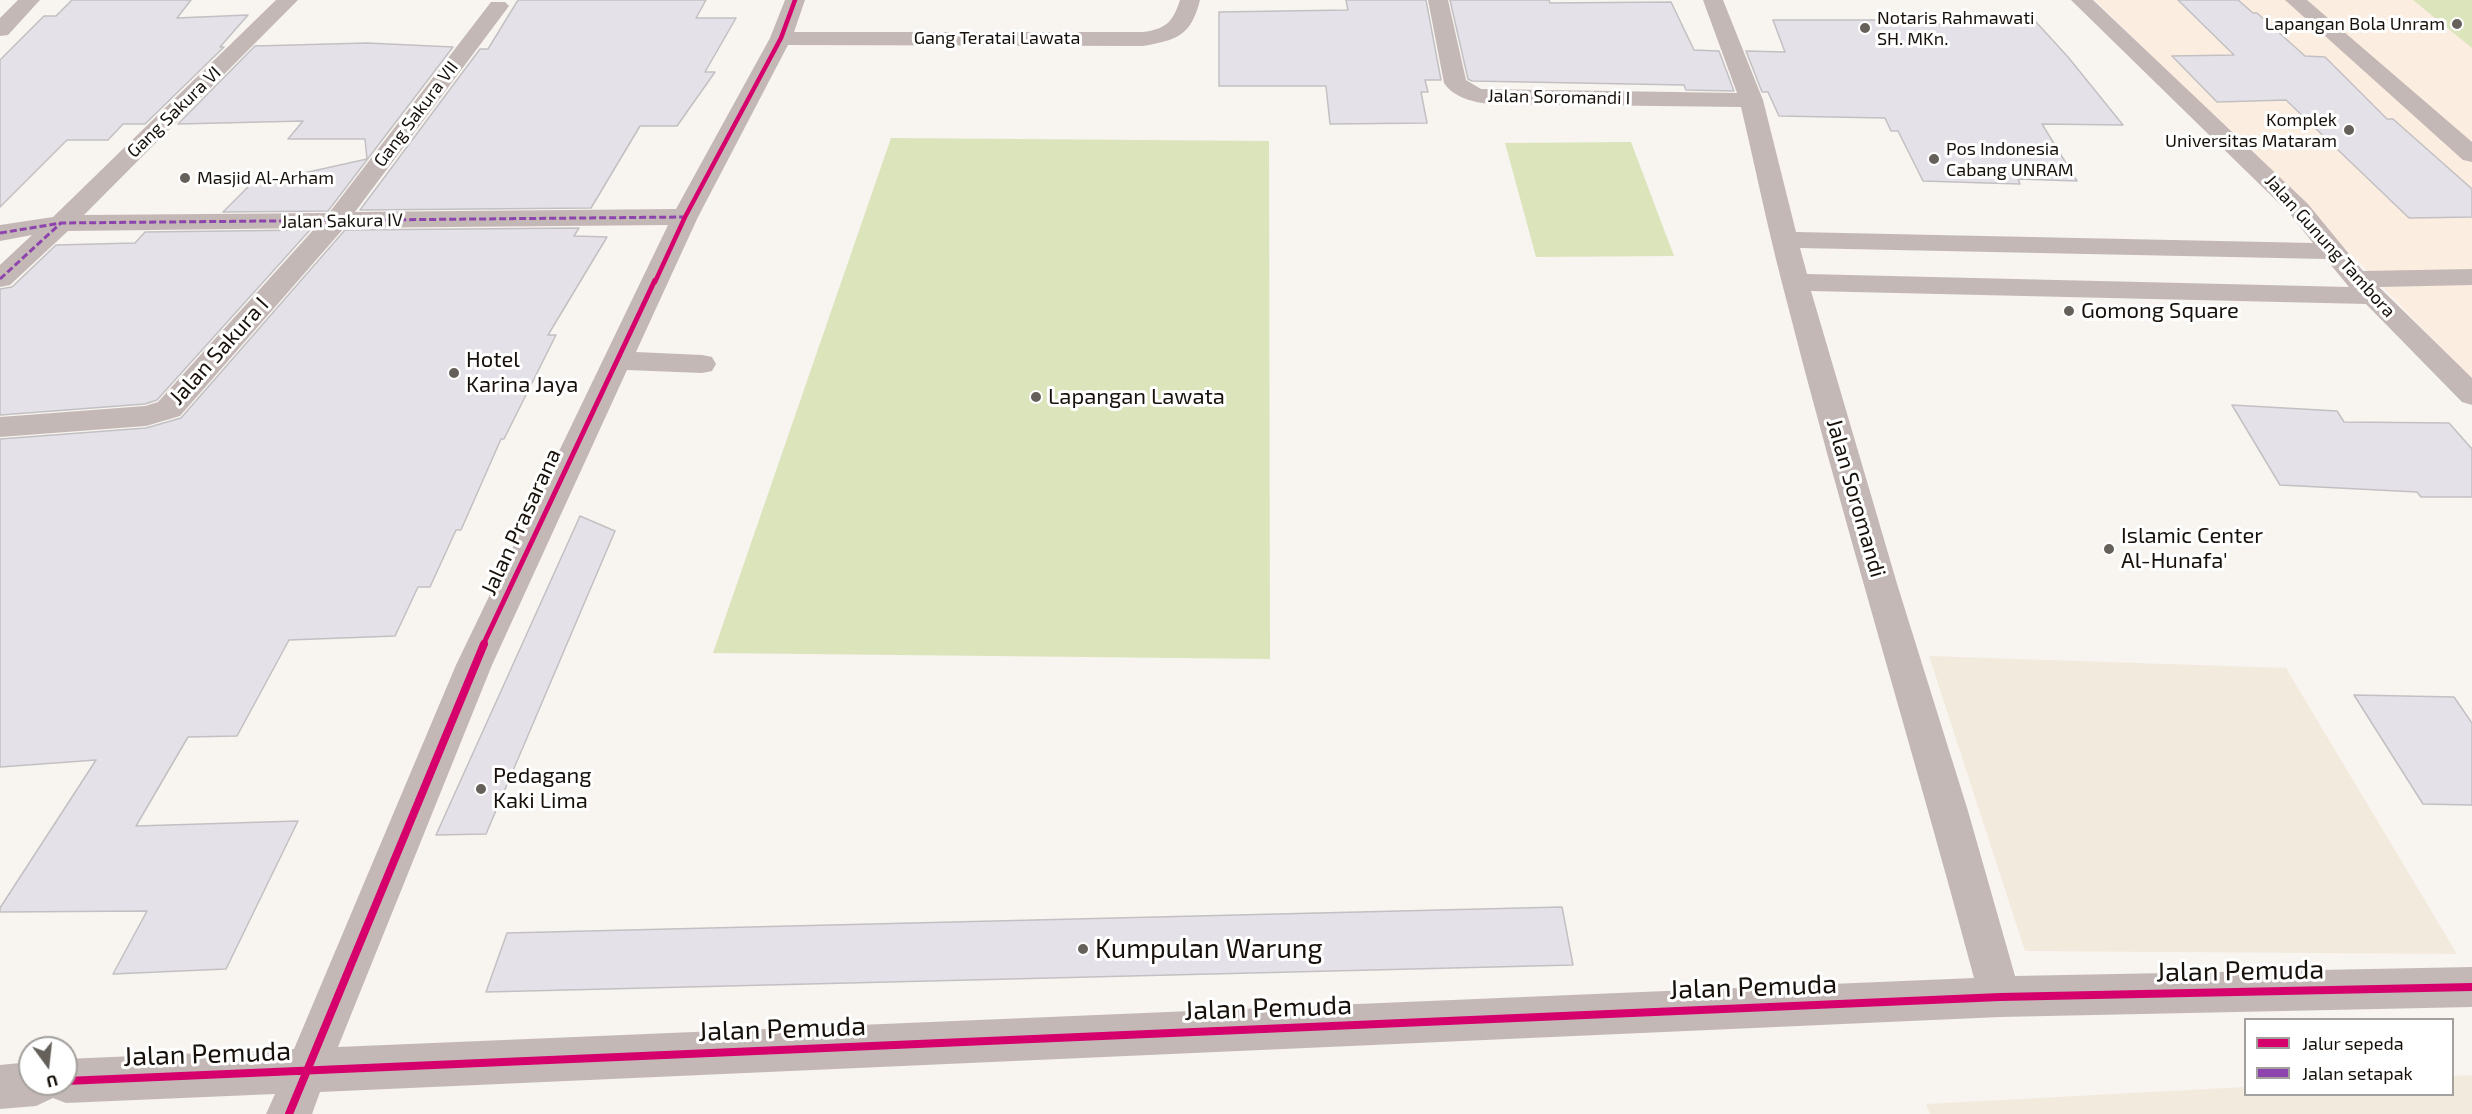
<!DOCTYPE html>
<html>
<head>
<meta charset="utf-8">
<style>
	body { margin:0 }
	#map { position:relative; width:2472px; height:1114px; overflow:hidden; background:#f8f4f0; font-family:"Exo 2",sans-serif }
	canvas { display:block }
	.legend { position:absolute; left:2244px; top:1018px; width:210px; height:78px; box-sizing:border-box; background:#fff; border:2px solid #a3a09d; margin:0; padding:8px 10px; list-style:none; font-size:18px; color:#18110b }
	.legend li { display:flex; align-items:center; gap:12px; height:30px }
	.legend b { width:30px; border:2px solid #a3a09d }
	.north { position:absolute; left:18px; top:1036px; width:60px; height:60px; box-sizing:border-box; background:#fff; border:2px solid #a3a09d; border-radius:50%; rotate:165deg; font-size:16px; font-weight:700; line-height:24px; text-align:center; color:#18110b }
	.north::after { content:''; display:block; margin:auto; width:21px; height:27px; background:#66605b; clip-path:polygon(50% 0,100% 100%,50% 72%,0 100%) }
</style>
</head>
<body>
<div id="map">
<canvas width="2472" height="1114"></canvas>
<ul class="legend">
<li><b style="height:8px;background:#d6006c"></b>Jalur sepeda</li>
<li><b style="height:8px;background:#8e44ad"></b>Jalan setapak</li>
</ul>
<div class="north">U</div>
</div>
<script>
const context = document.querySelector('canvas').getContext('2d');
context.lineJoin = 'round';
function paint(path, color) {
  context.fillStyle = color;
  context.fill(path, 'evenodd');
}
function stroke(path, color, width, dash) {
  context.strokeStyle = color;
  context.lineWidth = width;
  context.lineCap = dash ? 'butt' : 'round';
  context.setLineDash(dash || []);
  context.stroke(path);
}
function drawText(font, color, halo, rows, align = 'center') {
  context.font = font + ' "Exo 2",sans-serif';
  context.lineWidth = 6;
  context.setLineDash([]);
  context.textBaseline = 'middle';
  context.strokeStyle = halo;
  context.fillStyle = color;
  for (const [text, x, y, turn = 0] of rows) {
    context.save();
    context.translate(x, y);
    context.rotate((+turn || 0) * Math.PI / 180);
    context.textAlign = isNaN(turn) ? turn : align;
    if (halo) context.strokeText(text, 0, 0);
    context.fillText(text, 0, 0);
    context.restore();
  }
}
const commercial = new Path2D(`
	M1929,656L2286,668L2457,954L2025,951Z
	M2472,1075V1114H1930L1926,1104L2245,1087L2246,1094H2452L2453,1076Z`);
const built = new Path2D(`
	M2095,0H2472V380L2357,260Z`);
const green = new Path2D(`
	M2413,0H2472V48Z
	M891,138L1269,141L1270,659L713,653Z
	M1631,142L1674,256L1536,257L1505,143Z`);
const building = new Path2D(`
	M72,0H191L177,18L248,15L220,47H224L145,124H123L108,140H67L0,207V60L44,16H56Z
	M518,0H706L696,18H736L705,72H715L677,126H640L591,208L360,210L480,49H488Z
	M1346,0H1426L1441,80H1425L1428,92H1421L1427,123L1330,124L1326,86H1219V12L1348,10Z
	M1450,0H1549L1550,3L1671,2L1694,50L1719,51L1734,91L1686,90L1684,85L1472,81L1468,79Z
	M2178,0H2238L2253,13H2257L2305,56L2325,57L2387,119H2393L2472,189V217L2409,218L2286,100L2217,102L2172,56L2234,55Z
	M1773,20H1895L1898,25L2036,22L2068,57L2123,125L2042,124L2077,181L2018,179L2020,184L1923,181L1898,131H1891L1885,118L1779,116L1768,92H1762L1746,51L1785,52Z
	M367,43L453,47L328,211L223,212L250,185L367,159L365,139H288L303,121L178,124L255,46Z
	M579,228L574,236L607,237L548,335H556L504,439H501L461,530H456L430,587H418L395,636L289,640L237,736L188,737L136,826L298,821L226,969L113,974L147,911L0,912V908L96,760L0,767V439L146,428L181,418L345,230Z
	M310,230L157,400L145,404L0,415V289L12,287L56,245L135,243L145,232Z
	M2232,405L2337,411L2344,422L2449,423L2472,449V497H2421L2417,492L2280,485Z
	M580,516L615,531L486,834L436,835Z
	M2354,695L2454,697L2472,723V805L2423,804Z
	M1562,907L1573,965L486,992L507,933Z`);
const minor = new Path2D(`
	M18,0H40L8,35L0,36V18Z
	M276,0H298L84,215L329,213L491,2H505L509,6L355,212L676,209L770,38L785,0H805L794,32H1143C1166,29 1173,22 1180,0H1200C1191,36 1177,40 1143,46L788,45L698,217L636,352L702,355L712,357L716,364L712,371L702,373L627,370L492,665L338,1047L1974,978C1912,745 1841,516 1782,283C1767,225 1755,166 1741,107L1493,104C1475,103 1454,98 1444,83L1428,0H1448L1466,80L1481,89L1737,93L1703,0H1723L1763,100L1796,232L2313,243L2290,214L2071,0H2093L2308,204L2363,271L2472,269V285L2379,287L2472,378V405L2462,402L2366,304L1811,291L1898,587L1968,811L2015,976L2472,967V1007L2000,1017L320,1092L312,1114H266L275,1094L66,1103L53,1098L36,1106L0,1109V1065L30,1062V1084H66V1059L294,1049L456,665L668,225L344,228L180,416L146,426L0,437V417L145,406L158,402L315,228L68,231L10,285L0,287V265L32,235L0,241V225L53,217ZM1800,248L2326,259L2349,287L1807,274Z
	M2285,0H2307L2472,142V162L2463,160Z`);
const quiet = new Path2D(`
	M0,233L61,223L685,217
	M0,279L61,223`);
const cyclewayFar2 = new Path2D(`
	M655,282L685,217L781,38L795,0`);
const cyclewayFar1 = new Path2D(`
	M483,645L655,280`);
const cycleway = new Path2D(`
	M66,1081L2000,997L2472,987
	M289,1114L484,644`);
const markers = [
	[2457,24,6,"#66605b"],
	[1865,28,6,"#66605b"],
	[2349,130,6,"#66605b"],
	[1934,159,6,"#66605b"],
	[185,178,6,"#66605b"],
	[2069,311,6,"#66605b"],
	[454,373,6,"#66605b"],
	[1036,397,6,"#66605b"],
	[2109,549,6,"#66605b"],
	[481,789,6,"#66605b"],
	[1083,949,6,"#66605b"]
];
const farPoinames = [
	["Notaris Rahmawati",1877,18],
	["SH. MKn.",1877,39],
	["Lapangan Bola Unram",2445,24,"right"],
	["Komplek",2337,120,"right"],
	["Universitas Mataram",2337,141,"right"],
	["Pos Indonesia",1946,149],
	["Cabang UNRAM",1946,170],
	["Masjid Al-Arham",197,178]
];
const farStreetnames = [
	["Gang Teratai Lawata",997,38],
	["Jalan Soromandi I",1559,97,1],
	["Gang Sakura VI",174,112,-44],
	["Gang Sakura VII",416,114,-53],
	["Jalan Sakura IV",342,221,-1],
	["Jalan Gunung Tambora",2330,246,48]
];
const poiNames = [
	["Gomong Square",2081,311],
	["Hotel",466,360],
	["Karina Jaya",466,385],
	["Lapangan Lawata",1048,397],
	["Islamic Center",2121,536],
	["Al-Hunafa'",2121,561],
	["Pedagang",493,776],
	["Kaki Lima",493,801]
];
const streetNames = [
	["Jalan Sakura I",219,351,-48],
	["Jalan Soromandi",1856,498,74],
	["Jalan Prasarana",521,522,-65]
];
const nearPoinames = [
	["Kumpulan Warung",1095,949]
];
const nearStreetnames = [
	["Jalan Pemuda",2240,971,-1],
	["Jalan Pemuda",1753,987,-2],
	["Jalan Pemuda",1268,1008,-2],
	["Jalan Pemuda",782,1029,-2],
	["Jalan Pemuda",207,1054,-2]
];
paint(commercial, '#f3eade');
paint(built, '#fcede1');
paint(green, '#dce4bc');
paint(building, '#e4e2e8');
stroke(building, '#c2c0c2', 1.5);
paint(minor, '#c4b8b6');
stroke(quiet, '#8e44ad', 3, [7, 3]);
stroke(cyclewayFar2, '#d6006c', 4.5);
stroke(cyclewayFar1, '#d6006c', 5);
stroke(cycleway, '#d6006c', 8);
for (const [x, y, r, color] of markers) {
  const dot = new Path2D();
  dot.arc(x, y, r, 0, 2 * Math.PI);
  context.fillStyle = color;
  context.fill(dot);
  stroke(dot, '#fff', 2);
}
drawText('18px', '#18110b', '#fff', farPoinames, 'left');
drawText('18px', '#18110b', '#fff', farStreetnames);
drawText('22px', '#18110b', '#fff', poiNames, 'left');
drawText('22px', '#18110b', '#fff', streetNames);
drawText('27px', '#18110b', '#fff', nearPoinames, 'left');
drawText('27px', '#18110b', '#fff', nearStreetnames);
</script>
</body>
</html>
